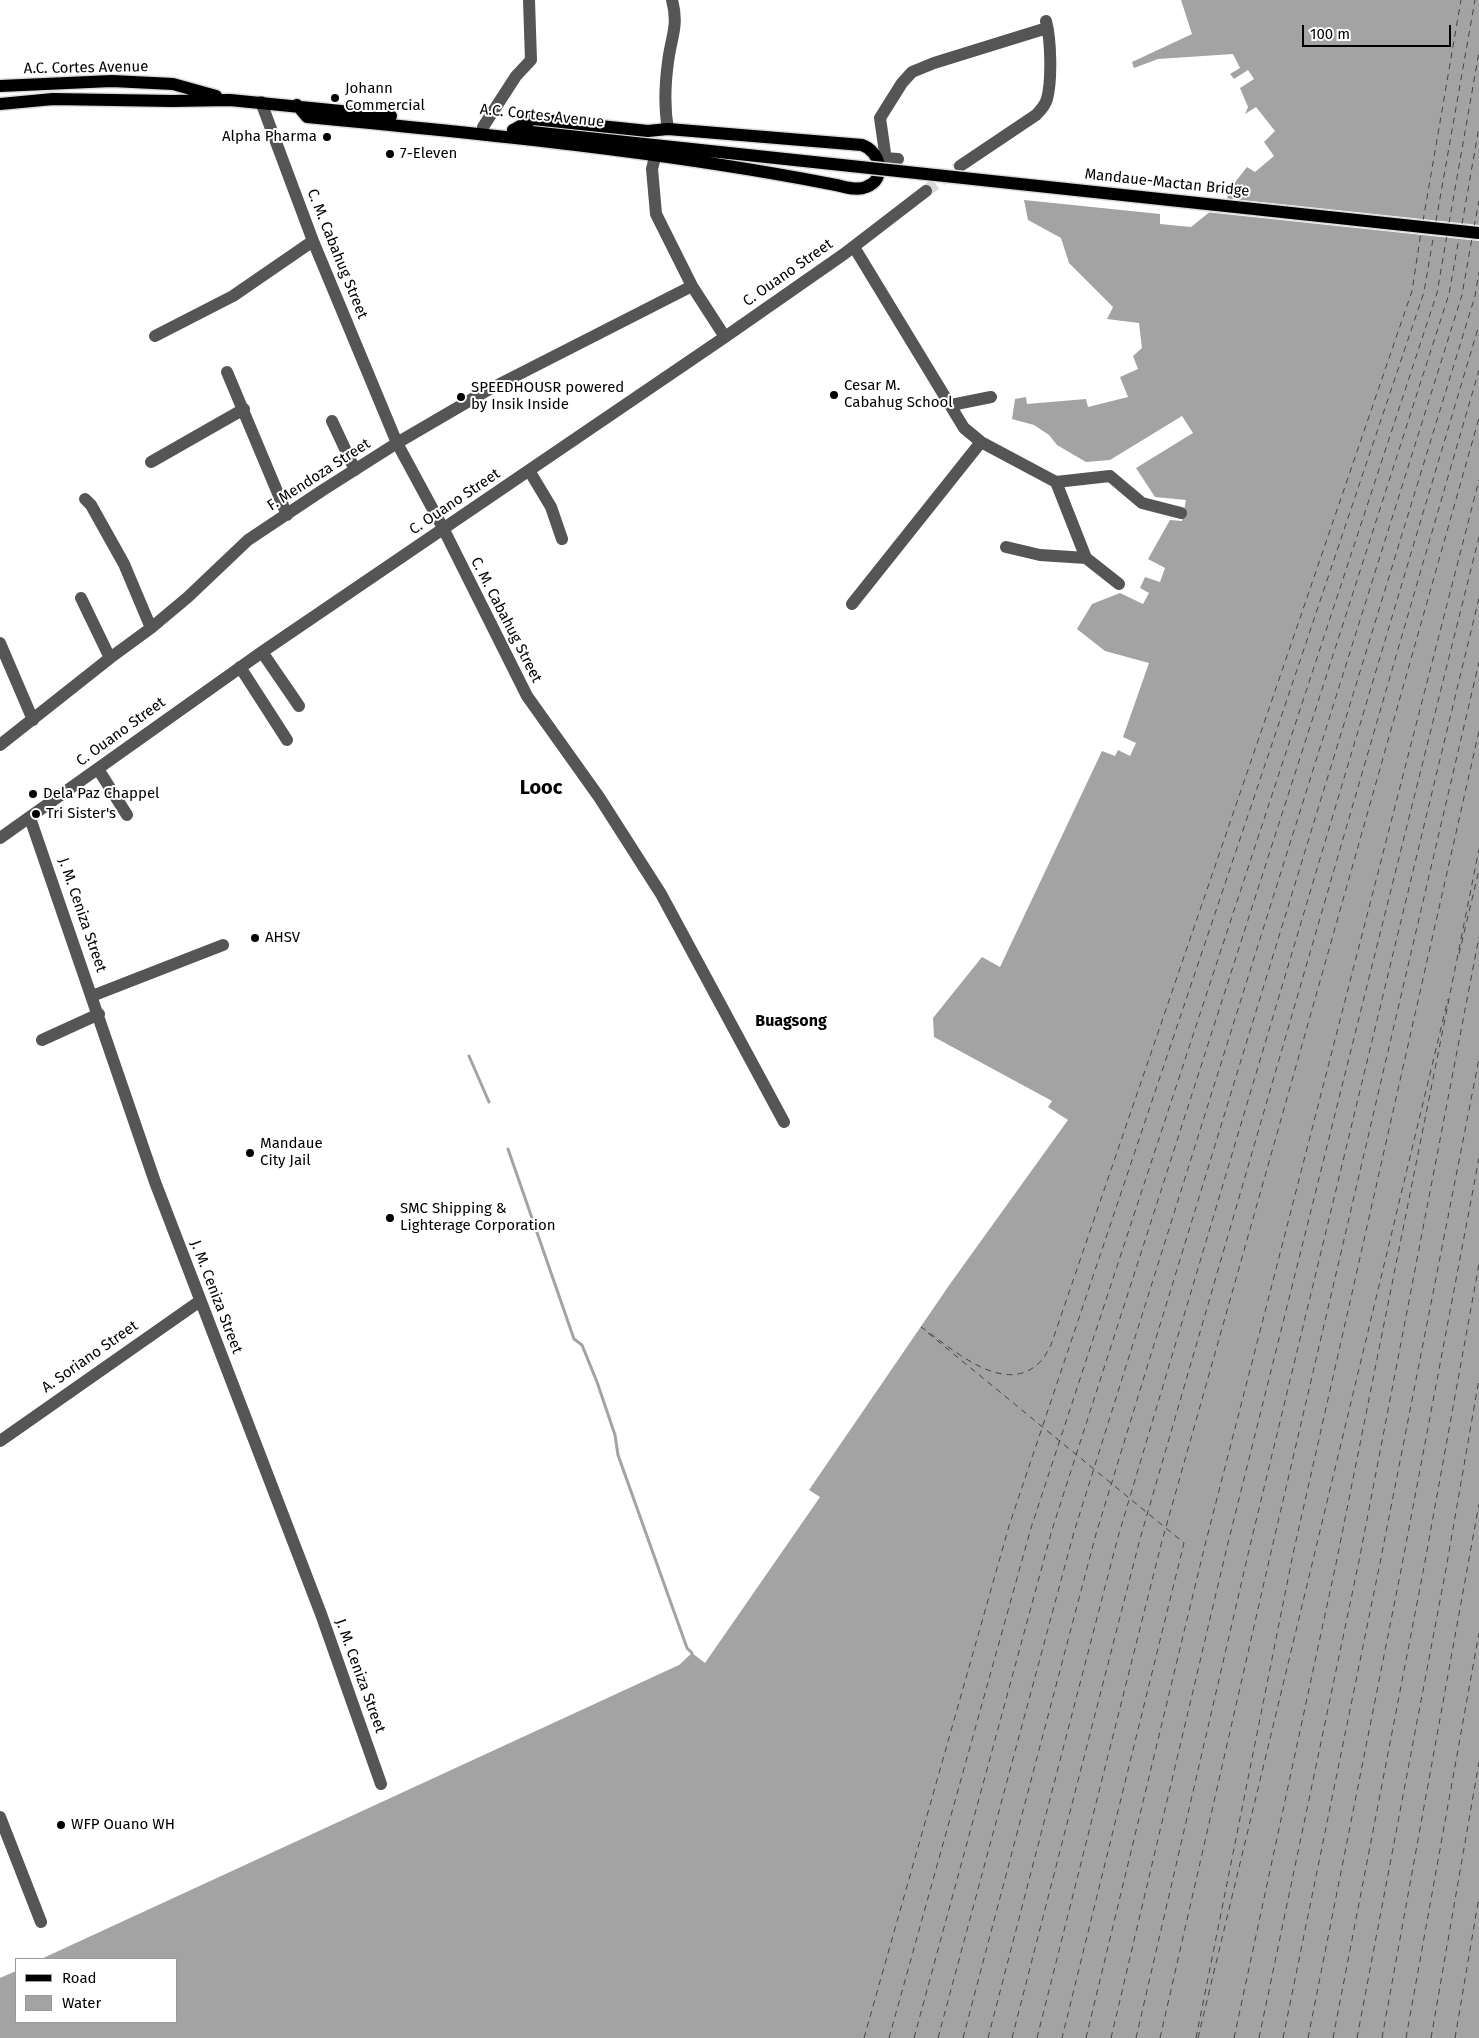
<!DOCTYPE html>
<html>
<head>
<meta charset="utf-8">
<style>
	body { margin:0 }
	#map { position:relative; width:1479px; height:2038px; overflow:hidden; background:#fff; font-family:"Fira Sans",sans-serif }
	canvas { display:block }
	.legend { position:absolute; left:15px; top:1958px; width:162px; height:65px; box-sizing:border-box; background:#fff; border:1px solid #999; margin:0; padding:6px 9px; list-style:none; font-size:15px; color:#000 }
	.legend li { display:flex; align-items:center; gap:10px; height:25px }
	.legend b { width:25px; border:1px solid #999 }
	.scale { position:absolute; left:1302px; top:25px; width:149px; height:22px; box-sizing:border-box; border:2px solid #000; border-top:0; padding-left:6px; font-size:15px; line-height:18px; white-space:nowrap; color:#000; -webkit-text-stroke:4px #fff; paint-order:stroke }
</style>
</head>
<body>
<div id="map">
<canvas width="1479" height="2038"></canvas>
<ul class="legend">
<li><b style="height:6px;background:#000"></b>Road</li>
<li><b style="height:14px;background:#a3a3a3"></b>Water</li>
</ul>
<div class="scale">100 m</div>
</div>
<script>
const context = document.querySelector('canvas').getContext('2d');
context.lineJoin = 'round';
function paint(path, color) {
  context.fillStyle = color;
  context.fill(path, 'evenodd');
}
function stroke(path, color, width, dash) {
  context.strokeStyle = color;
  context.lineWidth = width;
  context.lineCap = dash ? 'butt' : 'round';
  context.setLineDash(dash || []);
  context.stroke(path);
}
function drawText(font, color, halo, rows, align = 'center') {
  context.font = font + ' "Fira Sans",sans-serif';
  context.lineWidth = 4;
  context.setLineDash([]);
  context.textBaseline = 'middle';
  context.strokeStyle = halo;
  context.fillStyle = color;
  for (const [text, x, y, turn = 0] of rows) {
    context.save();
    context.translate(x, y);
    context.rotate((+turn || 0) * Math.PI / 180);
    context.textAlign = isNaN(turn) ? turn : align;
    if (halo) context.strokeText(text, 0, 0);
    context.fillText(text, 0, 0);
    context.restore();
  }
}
const water = new Path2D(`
	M1181,0H1479V2038H0V1978L16,1971V2022H176V1959H41L679,1665L692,1653L705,1663L820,1497L809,1490L950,1284L1068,1120L1048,1107L1052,1101L934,1037L933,1018L982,957L1000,967L1102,751L1115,756L1118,750L1130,756L1136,743L1123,737L1149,663L1105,651L1077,629L1092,604L1120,593L1143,604L1149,593L1140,588L1145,577L1160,582L1165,568L1148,559L1170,520L1182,521L1186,500L1155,497L1136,468L1193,433L1182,416L1110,460L1086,462L1057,445L1049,435L1034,425L1012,419L1015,399L1026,397L1027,404L1086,399L1088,407L1128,397L1120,377L1138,369L1133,356L1142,348L1139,323L1107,319L1113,307L1069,263L1061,238L1028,220L1024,200L1160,214V224L1191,227L1227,198L1236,181L1247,167L1255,172L1274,156L1264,142L1275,131L1256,107L1245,114L1248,107L1240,88L1254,79L1248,70L1234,79L1230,74L1240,68L1233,54L1158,59L1134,68L1132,62L1192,34Z`);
const pier = new Path2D(`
	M1223,198L1479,225V241L1205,212Z`);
const stream = new Path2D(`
	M469,1056L489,1102
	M508,1149L574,1339L582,1345L597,1382L615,1435L618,1455L687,1648L692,1653`);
const ferry = new Path2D(`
	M1423,221L1461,0
	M1436,221L1475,0
	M1449,223L1479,52
	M1462,224L1479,127
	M1474,227L1479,201
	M1459,954L1479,870
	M921,1327C952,1348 1005,1399 1041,1361C1045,1357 1048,1350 1051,1345L1412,291L1421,232
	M928,1333L1184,1543L1062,2038
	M864,2038L1009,1526L1424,292L1434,233
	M889,2038L1031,1528L1437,293L1447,235
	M914,2038L1052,1530L1449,294L1459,238
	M938,2038L1074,1532L1462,295L1472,238
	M963,2038L1096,1534L1475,296L1479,272
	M988,2038L1118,1537L1479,325
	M1012,2038L1140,1539L1479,370
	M1037,2038L1162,1541L1479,418
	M1086,2038L1205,1545L1479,480
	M1111,2038L1227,1547L1479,537
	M1136,2038L1249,1550L1479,598
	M1160,2038L1271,1552L1479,662
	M1196,2038L1293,1554L1479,731
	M1198,2038L1448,999
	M1234,2038L1337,1559L1479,849
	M1259,2038L1359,1561L1479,937
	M1283,2038L1380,1563L1479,1059
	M1308,2038L1402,1565L1479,1158
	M1333,2038L1424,1567L1479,1264
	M1357,2038L1446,1569L1479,1379
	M1382,2038L1479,1504
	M1406,2038L1479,1633
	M1431,2038L1479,1762
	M1455,2038L1479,1897`);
const minorTunnel = new Path2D(`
	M926,191L960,166`);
const minor = new Path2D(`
	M261,102L313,241L397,443L443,528L527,696L599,797L661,894L784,1122
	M483,127L516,76L531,60L529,0
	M668,129C664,107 665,84 668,62C671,37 679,26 672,0
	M655,157L652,169L656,214L692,286L725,337
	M884,158L898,159
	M880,166L885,153L880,118L902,83L912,72L934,63L1047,28
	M960,166L1036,115C1040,111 1045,106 1047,99C1052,80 1051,40 1046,21
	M854,247L964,428L981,442L1056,482L1086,558L1119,584
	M155,336L233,296L313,241
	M227,372L287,515
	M951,405L991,397
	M332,421L355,470
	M151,462L244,409
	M530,472L551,507L562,539
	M1056,482L1110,476L1142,503L1181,513
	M85,499L91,505L124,564L151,628
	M1006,547L1040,555L1086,558
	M81,598L110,658
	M852,604L981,442
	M0,643L33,720
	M262,652L299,706
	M240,667L287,740
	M0,745L110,658L151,628L188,597L248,540L323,490L397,443L486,391L692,286
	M98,769L127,815
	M30,818L155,1182L321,1614L381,1784
	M0,838L262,652L725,337L844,254L926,191
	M92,996L223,945
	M42,1040L99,1014
	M0,1441L200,1301
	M0,1817L41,1922`);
const major = new Path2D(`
	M0,86L112,81L173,84L216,96
	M0,104L53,99L172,101L230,100L391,116
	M297,105L307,117C484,134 662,151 836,185C846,187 857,191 866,187C888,179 880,151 862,145L668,129L648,131L533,119L513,130
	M513,130L851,166`);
const majorBridge = new Path2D(`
	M851,166L1479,233`);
const markers = [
	[335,98,5,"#000"],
	[327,137,5,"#000"],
	[390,154,5,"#000"],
	[834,395,5,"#000"],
	[461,397,5,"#000"],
	[33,794,5,"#000"],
	[36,814,5,"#000"],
	[255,938,5,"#000"],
	[250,1153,5,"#000"],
	[390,1218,5,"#000"],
	[61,1825,5,"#000"]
];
const streetNames = [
	["A.C. Cortes Avenue",86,68,-1],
	["A.C. Cortes Avenue",542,116,6],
	["Mandaue-Mactan Bridge",1167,183,6],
	["C. M. Cabahug Street",337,254,68],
	["C. Ouano Street",788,273,-35],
	["F. Mendoza Street",319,475,-33],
	["C. Ouano Street",455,502,-34],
	["C. M. Cabahug Street",506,620,63],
	["C. Ouano Street",121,732,-36],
	["J. M. Ceniza Street",82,915,71],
	["J. M. Ceniza Street",216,1297,69],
	["A. Soriano Street",90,1357,-35],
	["J. M. Ceniza Street",360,1676,70]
];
const poiNames = [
	["Johann",345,89],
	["Commercial",345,106],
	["Alpha Pharma",317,137,"right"],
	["7-Eleven",400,154],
	["Cesar M.",844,386],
	["Cabahug School",844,403],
	["SPEEDHOUSR powered",471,388],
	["by Insik Inside",471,405],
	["Dela Paz Chappel",43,794],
	["Tri Sister's",46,814],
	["AHSV",265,938],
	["Mandaue",260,1144],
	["City Jail",260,1161],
	["SMC Shipping &",400,1209],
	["Lighterage Corporation",400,1226],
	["WFP Ouano WH",71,1825]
];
const neighbourhoodNames = [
	["Buagsong",791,1022]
];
const districtNames = [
	["Looc",541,788]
];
paint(water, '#a3a3a3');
paint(pier, '#fff');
stroke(stream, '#a3a3a3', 3);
stroke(ferry, '#444', 1, [6, 5]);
stroke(minorTunnel, '#d9d9d9', 12, [12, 6]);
stroke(major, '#dbdbdb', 15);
stroke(minor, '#555', 12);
stroke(major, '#000', 12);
stroke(majorBridge, '#dbdbdb', 15, []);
stroke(majorBridge, '#000', 12);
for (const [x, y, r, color] of markers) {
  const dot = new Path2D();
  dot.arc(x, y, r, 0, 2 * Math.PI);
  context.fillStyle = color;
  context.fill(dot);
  stroke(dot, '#fff', 2);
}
drawText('15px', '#000', '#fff', streetNames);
drawText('15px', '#000', '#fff', poiNames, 'left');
drawText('bold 16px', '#000', '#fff', neighbourhoodNames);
drawText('bold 20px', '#000', '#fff', districtNames);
</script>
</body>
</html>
